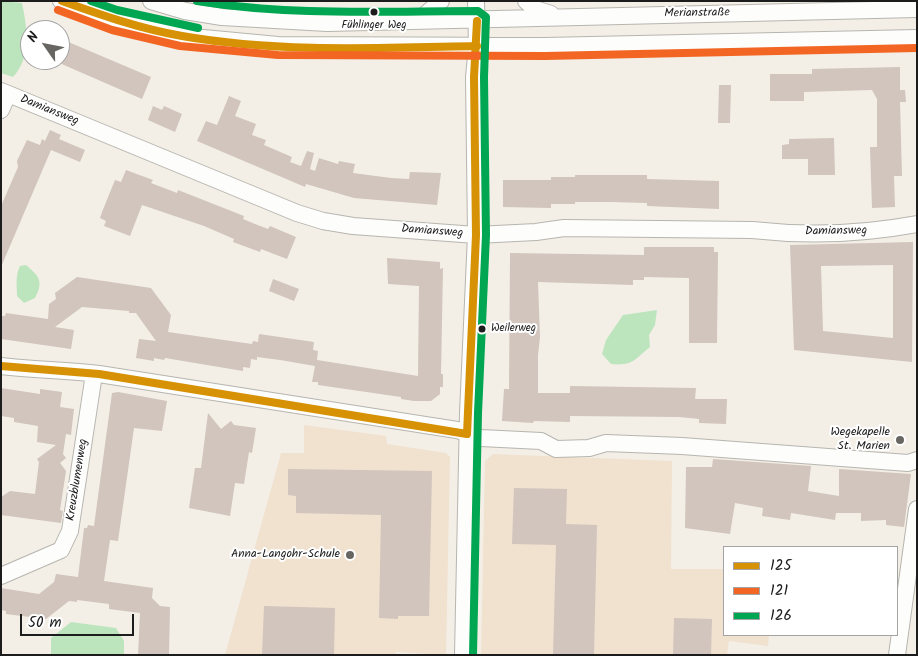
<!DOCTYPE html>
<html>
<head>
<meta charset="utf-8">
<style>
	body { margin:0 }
	#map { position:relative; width:918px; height:656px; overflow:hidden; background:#f3efe7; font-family:Kalam,sans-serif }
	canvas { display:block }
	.frame { position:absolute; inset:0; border:2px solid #1c1c1c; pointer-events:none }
	.legend { position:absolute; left:723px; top:546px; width:175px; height:90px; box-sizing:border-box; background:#fff; border:1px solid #a4a4a4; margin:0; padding:6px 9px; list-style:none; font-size:15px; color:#1c1c1c }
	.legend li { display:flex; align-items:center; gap:10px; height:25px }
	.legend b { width:25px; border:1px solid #a4a4a4 }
	.north { position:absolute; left:20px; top:20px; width:50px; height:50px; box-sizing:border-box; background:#fff; border:1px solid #a4a4a4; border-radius:50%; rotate:303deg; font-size:14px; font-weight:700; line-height:20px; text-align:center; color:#1c1c1c }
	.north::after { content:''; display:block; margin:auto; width:18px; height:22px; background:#676663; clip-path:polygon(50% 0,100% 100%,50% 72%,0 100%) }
	.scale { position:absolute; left:20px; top:614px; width:114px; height:22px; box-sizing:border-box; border:2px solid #1c1c1c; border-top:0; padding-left:6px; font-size:15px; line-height:18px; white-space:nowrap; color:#1c1c1c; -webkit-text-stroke:4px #fff; paint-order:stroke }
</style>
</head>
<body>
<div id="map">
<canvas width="918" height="656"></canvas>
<div class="frame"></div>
<ul class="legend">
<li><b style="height:6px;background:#d69104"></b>125</li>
<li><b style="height:6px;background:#f26522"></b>121</li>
<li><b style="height:6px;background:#00a651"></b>126</li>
</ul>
<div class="north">N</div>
<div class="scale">50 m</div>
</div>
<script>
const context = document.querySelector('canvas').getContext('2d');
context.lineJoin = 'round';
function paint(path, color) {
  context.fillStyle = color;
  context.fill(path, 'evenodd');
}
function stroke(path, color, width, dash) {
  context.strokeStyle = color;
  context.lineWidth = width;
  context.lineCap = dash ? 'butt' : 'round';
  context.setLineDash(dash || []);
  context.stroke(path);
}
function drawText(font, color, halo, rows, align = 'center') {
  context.font = font + ' Kalam,sans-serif';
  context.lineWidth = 4;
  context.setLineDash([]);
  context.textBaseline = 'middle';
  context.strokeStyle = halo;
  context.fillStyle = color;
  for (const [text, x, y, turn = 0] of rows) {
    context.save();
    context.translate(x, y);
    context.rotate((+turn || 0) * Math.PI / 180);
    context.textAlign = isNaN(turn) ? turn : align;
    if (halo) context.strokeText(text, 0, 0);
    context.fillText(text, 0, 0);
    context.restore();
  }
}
const built = new Path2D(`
	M304,425L386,436L387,444L446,453L450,457L446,655L396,652L395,655H225L281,453H304Z
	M493,454L672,461L671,569H724V635H769L768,646L729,641L727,655H481L485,461Z`);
const green = new Path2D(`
	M1,1L22,3C27,27 32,57 13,77L1,73Z
	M26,265C39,276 44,281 35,298L24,303L17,296C17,286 15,276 20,266Z
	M657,310L655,325L649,335L650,347C634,360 633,366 611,364L602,354L606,340L623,315Z
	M71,622L116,628L124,641V655H51V638Z`);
const building = new Path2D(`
	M66,41L151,77L142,99L57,62L60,60Z
	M900,67V90H905L906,102H900L902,176H894L895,207L872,208L870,147H877V99L872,90L804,92V101H770V74H812V69Z
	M719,85H731L730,123H718Z
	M229,96L241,101L235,116L256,124L252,135L266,140L264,145L292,157L290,162L301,166L307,151L314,153L310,169L315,171L319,158L338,164L339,161L355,164L353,173L391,178L409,179L410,172L441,173L437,205L354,198L306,184L305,187L197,141L206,121L217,125Z
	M153,106L162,110L164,106L182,114L175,132L148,120Z
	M50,130L61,135L59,139L85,150L80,162L51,150L1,267V206L18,167L17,161L27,140L40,145L42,139L45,141Z
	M834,138L835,175H808V159H782V145L789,144V139Z
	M126,170L153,180L151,183L177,193L178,190L244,216L243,219L255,224L268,229L270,226L296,237L287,259L261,249L260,252L233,242L234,239L204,226L142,205L130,236L104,226L106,221L100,218L102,212L115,180L121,182Z
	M575,175H647V179L719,181V209L647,206V203L611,202H575V204H551V208L503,207V180H551V177H575Z
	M913,242L912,362L794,350L790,245ZM893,265V338L823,331L821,266Z
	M644,247H714V252H718L717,343H689V278L644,277V280H633V285L538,282L540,337L538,355V393H570V386L696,388L695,399H727L726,424L699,423V419L679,417L570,416V422L534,421L533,423L502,421L504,389H509L510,253L644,255Z
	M387,258L440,262V269L443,268L441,374H443V387H440V394L431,401H414L401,399V397L318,385V382H312L315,366L280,360L257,357V360L251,359L250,368L243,367V371L165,358L164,360L154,358V361L136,358L139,339L156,341L136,313H129V311L82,307L55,327L74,330L71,349L1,339V316H5L6,313L48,319L49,304L56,299L55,293L77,277L151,288L171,315L168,332L252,344L253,341L258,342L259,334L314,342L313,350L318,351L317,360L418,376L419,286L388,284Z
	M273,279L299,289L294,301L269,291Z
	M1,388L40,394V389L62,392L60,407L74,409L71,435L66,434L63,454L66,458L60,463L66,471L60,510L63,511L61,523L1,515V497L10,491L35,494L39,462L37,459L56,445L37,442L38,426L14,422V418L1,416Z
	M118,392L167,401L162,431L134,428L118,541L110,540L104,581L153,588L152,598L160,606L170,607L169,655H138L140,613L109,609V604L77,600V602L69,601L46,619L6,614V611L1,610V588L39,594L54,582L56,574L78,577L84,528H87L88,525L94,526L112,393Z
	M208,413L221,429L231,421L234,425L256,428L252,453L249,452L244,484L235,483L230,516L189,508L195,468H201Z
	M713,459L811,466L808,491L839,496V469L911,474L904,527L886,525V520L861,521V513H836L835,520L791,513L790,520L762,516L763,508L735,503L730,534L685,528L686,467H712Z
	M288,469L432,471L429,616H398V619L379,618L381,515L296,513V496L288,495Z
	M514,488L567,489L566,524L597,525L594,655H553L556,545L512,544Z
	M264,606L335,608L334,655H262Z
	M674,618L712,619L711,655H673Z`);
const minor = new Path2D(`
	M61,1L114,20L182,36L278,45L545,46L917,38
	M151,1L185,11L222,17L327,23L917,9
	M526,1L535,9L551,14
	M418,21L441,1
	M1,91L297,213L323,221L353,226L476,235L536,232L564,228L752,230C806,236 863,234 917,224
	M1,110L8,94
	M1,366C34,370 66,370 99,374L457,430L481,438L541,441L556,449L589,448L606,443L682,446L908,463L917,460
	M1,576L61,550L70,531L94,374
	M463,655L468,413L476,235L474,77L477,46L476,1
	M897,655L917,509`);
const bus1 = new Path2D(`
	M62,1C101,15 141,29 182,36C279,53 379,48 477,46
	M1,366L99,374L467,434
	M467,434L476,235L474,77L477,21`);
const bus2 = new Path2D(`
	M58,10L112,30L180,46L278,55L545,56L917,48`);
const bus3 = new Path2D(`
	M91,1L117,10L198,28
	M197,1C290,16 383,11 478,11L486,17L484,77L486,235L478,413L473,655`);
const markers = [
	[374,12,4.5,"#1c1c1c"],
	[482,329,4.5,"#1c1c1c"],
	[900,440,5,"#676663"],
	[350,555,5,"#676663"]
];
const busNames = [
	["Fühlinger Weg",374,26],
	["Weilerweg",491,329,"left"]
];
const streetNames = [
	["Merianstraße",697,14,-1],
	["Damiansweg",49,111,22],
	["Damiansweg",432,232,4],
	["Damiansweg",836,232,-1],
	["Kreuzblumenweg",78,480,-81]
];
const poiNames = [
	["Wegekapelle",890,433],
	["St. Marien",890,447],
	["Anna-Langohr-Schule",340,555]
];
paint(built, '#f1e1cf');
paint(green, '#bde5bd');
paint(building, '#d1c5bd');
stroke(minor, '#b7b5af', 18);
stroke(minor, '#fdfdfb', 16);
stroke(bus1, '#d69104', 8);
stroke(bus2, '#f26522', 8);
stroke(bus3, '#00a651', 8);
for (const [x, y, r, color] of markers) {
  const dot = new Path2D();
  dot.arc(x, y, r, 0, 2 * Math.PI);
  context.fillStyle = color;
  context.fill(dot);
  stroke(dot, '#fff', 2);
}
drawText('11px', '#1c1c1c', '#fff', busNames);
drawText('12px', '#1c1c1c', '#fff', streetNames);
drawText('12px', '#1c1c1c', '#fff', poiNames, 'right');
</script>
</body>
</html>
